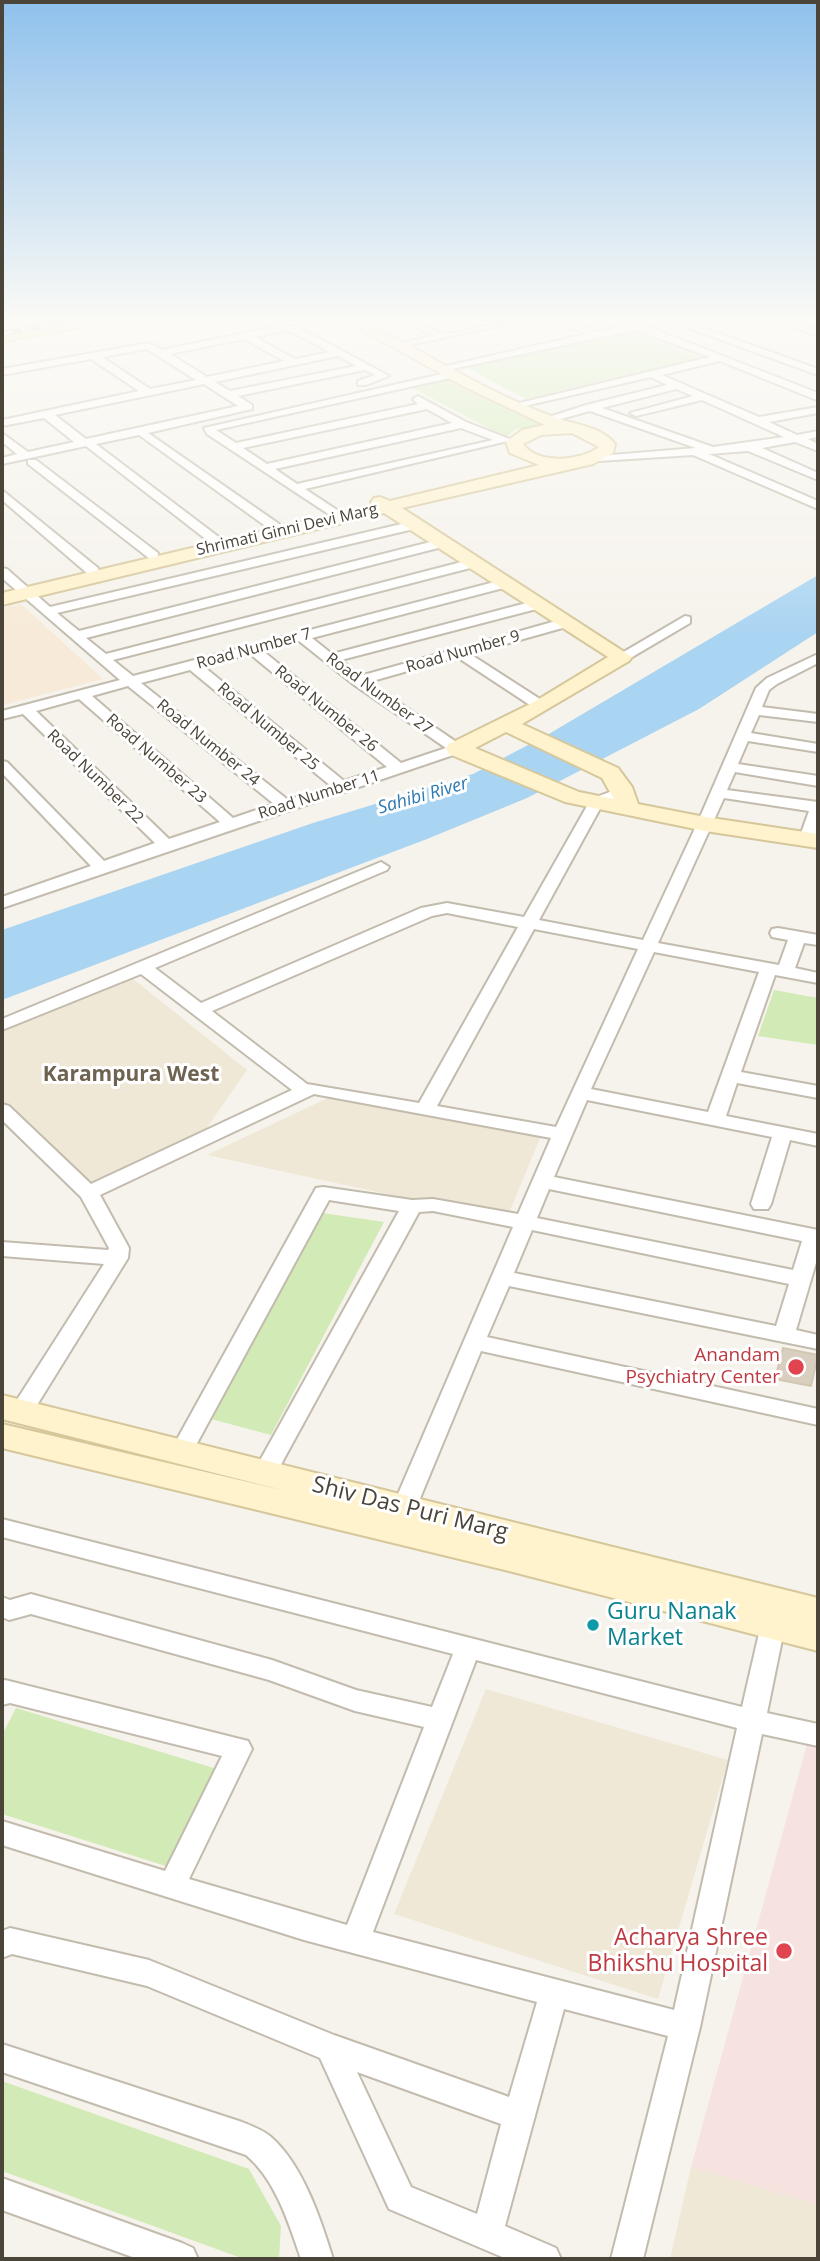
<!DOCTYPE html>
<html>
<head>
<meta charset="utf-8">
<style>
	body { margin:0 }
	#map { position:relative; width:820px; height:2261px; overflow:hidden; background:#f6f3ec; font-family:"Open Sans",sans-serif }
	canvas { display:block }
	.frame { position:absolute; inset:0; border:4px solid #4b4439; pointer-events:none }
</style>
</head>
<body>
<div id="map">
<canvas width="820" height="2261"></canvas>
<div class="frame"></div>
</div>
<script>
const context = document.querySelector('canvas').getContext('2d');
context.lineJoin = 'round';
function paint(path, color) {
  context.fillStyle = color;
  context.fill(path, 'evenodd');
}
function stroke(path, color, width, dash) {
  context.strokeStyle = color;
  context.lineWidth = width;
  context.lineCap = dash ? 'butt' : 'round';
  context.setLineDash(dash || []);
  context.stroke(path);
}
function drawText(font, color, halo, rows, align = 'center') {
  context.font = font + ' "Open Sans",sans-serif';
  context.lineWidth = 6;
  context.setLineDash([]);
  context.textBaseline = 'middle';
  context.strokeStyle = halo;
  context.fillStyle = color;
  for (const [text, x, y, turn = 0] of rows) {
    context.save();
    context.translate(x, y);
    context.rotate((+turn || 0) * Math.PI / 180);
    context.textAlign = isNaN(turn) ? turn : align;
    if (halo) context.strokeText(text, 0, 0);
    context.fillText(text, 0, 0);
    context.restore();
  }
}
const commercial = new Path2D(`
	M21,604L103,679L2,705V608Z`);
const education = new Path2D(`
	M122,970L247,1070L206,1129L95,1187L2,1101V1018Z
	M328,1098L430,1117L541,1136L506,1220L207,1155Z
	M486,1689L728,1760L658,1999L394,1914Z
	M691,2167L818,2205V2259H670Z`);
const medical = new Path2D(`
	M810,1733L818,1736V2205L691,2167Z`);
const green = new Path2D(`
	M629,331L701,358L526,399L463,366Z
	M450,377L544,426L516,429L504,439L490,429L412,388Z
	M774,990L818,998V1045L758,1036Z
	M309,1211L384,1222L271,1435L196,1415Z
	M16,1708L227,1772L191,1874L2,1814V1735Z
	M2,2081L249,2169L281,2226L279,2259H244L2,2171Z`);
const water = new Path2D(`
	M818,575V632L699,709L527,798L427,839L2,1000V930L313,823L473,774L547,735Z`);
const building = new Path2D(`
	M783,1348L818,1355L811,1386L775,1379Z`);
const street = new Path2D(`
	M406,321C423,321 428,331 443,333C455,335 500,321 520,321L396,348V344L432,336Z
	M559,321H573L597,332L624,326L616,321L641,324L818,393V400L814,399L720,361L662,375L759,417L818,407V413L769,422L797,435L818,431V437L808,439L818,444V451L795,442L762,448L818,473V480L748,451L709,454L818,501V509L693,455L583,462V458L587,457L696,448L590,411L546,423L540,420L586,405L667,385L651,377L516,408L511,405L710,357L635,330L443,371L438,368L586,334ZM676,389L693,396L630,413L636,416L702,400L784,437L713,447L602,408Z
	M669,321H684L818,369V375Z
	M775,321H790L818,330V336Z
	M282,325L298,327L389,376L366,385H358V381L375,375L365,370L238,396L252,405V409L148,433L279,524V530H271L139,435L96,444L220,538V544H212L86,446L2,464V458L17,454L2,442V433L28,452L74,442L44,418L2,426V420L139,391L91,359L2,375V369L149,343L162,350ZM282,331L292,332L330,352L295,359L255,337ZM244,339L284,361L207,377L170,354ZM147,349L196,380L150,389L102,357ZM338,356L356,366L230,391L215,382ZM204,384L238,406L86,439L55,415Z
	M455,371L460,374L459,376L216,430L236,443L418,404L413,399L418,396L466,422L512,440L305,489L337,510L339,513L333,517L207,434L204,428ZM427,409L452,423L267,464L243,448ZM461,428L493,440L297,484L275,469Z
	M28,460H36L158,553V559H150L28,464Z
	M2,490L98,568V574H88L2,500Z
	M414,521L420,525L418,528L57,613L79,631L442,539L446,540V546L86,638L106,654L473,559L479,563L478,566L113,660L133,676L506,579L511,580V586L312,638L332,654L534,601H544V607L341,660L360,676L563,619H573V625L470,654L546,703L548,706L546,709H536L457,657L369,682L462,746L464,749L462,752L2,908V897L91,866L2,773V761L7,762L104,861L155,843L23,714L2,719V711L120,680L2,578V568L7,569L50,607ZM299,641L353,684L446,748L401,763L263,651ZM250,654L387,767L344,781L203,666ZM190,670L331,786L288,800L141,683ZM128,686L274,804L233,818L92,696ZM79,699L220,822L169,839L36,711Z
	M685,616L690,617V623L627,660L622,661L615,657Z
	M818,654V663L777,684L769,690L762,707L818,714V722L759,715L751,733L818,744V752L748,741L738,764L818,776V786L735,772L727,790L818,802V829L815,839L807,844L799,839L809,811L724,798L658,943L779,965L788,940L772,937L770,933L772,929L778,928L818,935V945L804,943L795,968L818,973V983L775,975L741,1072L818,1086V1098L737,1083L726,1116L818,1134V1146L790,1140L771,1204L768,1209H754L751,1204L772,1137L587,1100L554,1177L818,1230V1256L796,1330L818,1335V1349L509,1286L487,1337L818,1409V1425L481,1351L416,1508L412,1514L404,1517L396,1514L392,1508L513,1227L433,1211L419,1212L273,1479L265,1482L257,1479L253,1473L399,1211L329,1200L189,1458L181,1460L173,1458L170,1452L316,1188L323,1187L412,1200L433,1199L518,1214L551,1138L314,1094L100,1195L129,1248L128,1258L29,1418L21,1420L13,1418L10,1412L13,1406L104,1264L2,1256V1242L108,1250L109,1248L81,1197L2,1120V1104L9,1106L91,1184L292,1090L141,974L2,1030V1019L381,862L389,867L387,870L155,968L201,1003L421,908L447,903L524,917L591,799L623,787L631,792L602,805L539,920L643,940L697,824L756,688L767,678ZM447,913L518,927L419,1103L307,1084L212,1011L432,916ZM534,929L638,949L556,1127L437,1106ZM654,952L759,972L708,1112L591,1089ZM549,1189L802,1241L793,1270L537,1218ZM532,1230L789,1284L776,1326L514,1273Z
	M2,1519L742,1707L761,1625L764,1618L773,1615L782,1618L785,1625L767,1713L818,1724V1746L762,1734L700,2027L643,2259H611L668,2036L564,2009L505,2226L556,2248L561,2259H507L389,2209L320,2058L147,1986L12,1954L2,1958V1931L10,1928L149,1960L334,2035L509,2097L537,2002L304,1940L2,1845V1821L165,1871L222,1756L10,1703L2,1705V1682L5,1680L248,1741L252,1749L189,1879L347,1925L424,1727L355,1711L269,1680L31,1614L9,1620L2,1617V1597L10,1600L31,1594L272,1660L356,1690L432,1707L453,1654L2,1537ZM476,1660L737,1728L674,2010L373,1932ZM357,2072L501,2124L477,2214L411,2187Z
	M2,2044L242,2122C252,2126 263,2130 271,2137C303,2165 321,2220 333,2259H301C289,2224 276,2180 246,2155L2,2072Z
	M2,2178L182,2243L193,2248L198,2259H138L2,2210Z`);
const secondary = new Path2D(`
	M346,321H364C426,353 491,395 557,418C576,425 602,427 615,444L613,453L593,464L402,508L632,657L629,661L522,724L618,768L632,787L638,804L705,817L818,834V848L705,831L565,802L449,754L446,749L449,744L534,702L608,657L384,513L2,605V593L373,505L371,502L374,498L380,497L390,501L539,465L510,453L506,442L522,430L545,425L465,387ZM572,433L599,447C580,461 538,465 523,444L541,435ZM506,732L602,778L614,799L579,792L475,748Z
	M2,1395L818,1598V1651L509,1571L2,1448V1424L286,1491L2,1419Z`);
const primary = new Path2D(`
	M62,321H97L89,326L2,342V332Z`);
const rail = new Path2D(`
	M2,334L69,321`);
const markers = [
	[796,1367,9,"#e0444e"],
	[593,1625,7,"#0f9aa8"],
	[784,1951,9,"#e0444e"]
];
const farStreetnames = [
	["Shrimati Ginni Devi Marg",287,530,-13],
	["Road Number 7",254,649,-15],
	["Road Number 9",463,652,-16],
	["Road Number 27",379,694,36],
	["Road Number 26",326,709,39],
	["Road Number 25",268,727,40],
	["Road Number 24",208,743,39],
	["Road Number 23",156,759,41],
	["Road Number 22",95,777,44],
	["Road Number 11",319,795,-18]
];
const farWaternames = [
	["Sahibi River",423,796,-16]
];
const healthNames = [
	["Anandam",780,1356],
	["Psychiatry Center",780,1378]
];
const neighbourhoodNames = [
	["Karampura West",131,1075]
];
const nearStreetnames = [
	["Shiv Das Puri Marg",410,1509,14]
];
const nearCulturenames = [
	["Guru Nanak",607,1612],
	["Market",607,1638]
];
const nearHealthnames = [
	["Acharya Shree",768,1938],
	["Bhikshu Hospital",768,1964]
];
paint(commercial, '#f7ead8');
paint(education, '#efe8d6');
paint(medical, '#f6e3e0');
paint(green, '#d2eab5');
paint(water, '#a9d4f2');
paint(building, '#d8cfc1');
stroke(building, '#d3c7b4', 2);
stroke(street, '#c2bbae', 4);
stroke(secondary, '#d6c79b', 4);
stroke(primary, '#e6c16a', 3);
paint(street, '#fff');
paint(secondary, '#fff3cd');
paint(primary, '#ffe39c');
stroke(rail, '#9a9a9a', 5);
stroke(rail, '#fff', 3.5, [10]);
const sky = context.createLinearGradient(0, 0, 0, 638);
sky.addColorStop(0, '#8fc1ec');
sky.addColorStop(0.5, '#fbfaf6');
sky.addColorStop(1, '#fbfaf600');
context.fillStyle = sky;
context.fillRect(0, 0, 820, 638);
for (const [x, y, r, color] of markers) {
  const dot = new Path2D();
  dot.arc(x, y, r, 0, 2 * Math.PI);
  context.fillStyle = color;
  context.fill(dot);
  stroke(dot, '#fff', 2.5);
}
drawText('16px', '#4b4439', '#fff', farStreetnames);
drawText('italic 18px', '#2e7ab2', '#fff', farWaternames);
drawText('19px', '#be3a42', '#fff', healthNames, 'right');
drawText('bold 21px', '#6e6250', '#fff', neighbourhoodNames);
drawText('23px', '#4b4439', '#fff', nearStreetnames);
drawText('23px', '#0d838f', '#fff', nearCulturenames, 'left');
drawText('23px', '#be3a42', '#fff', nearHealthnames, 'right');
</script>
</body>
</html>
